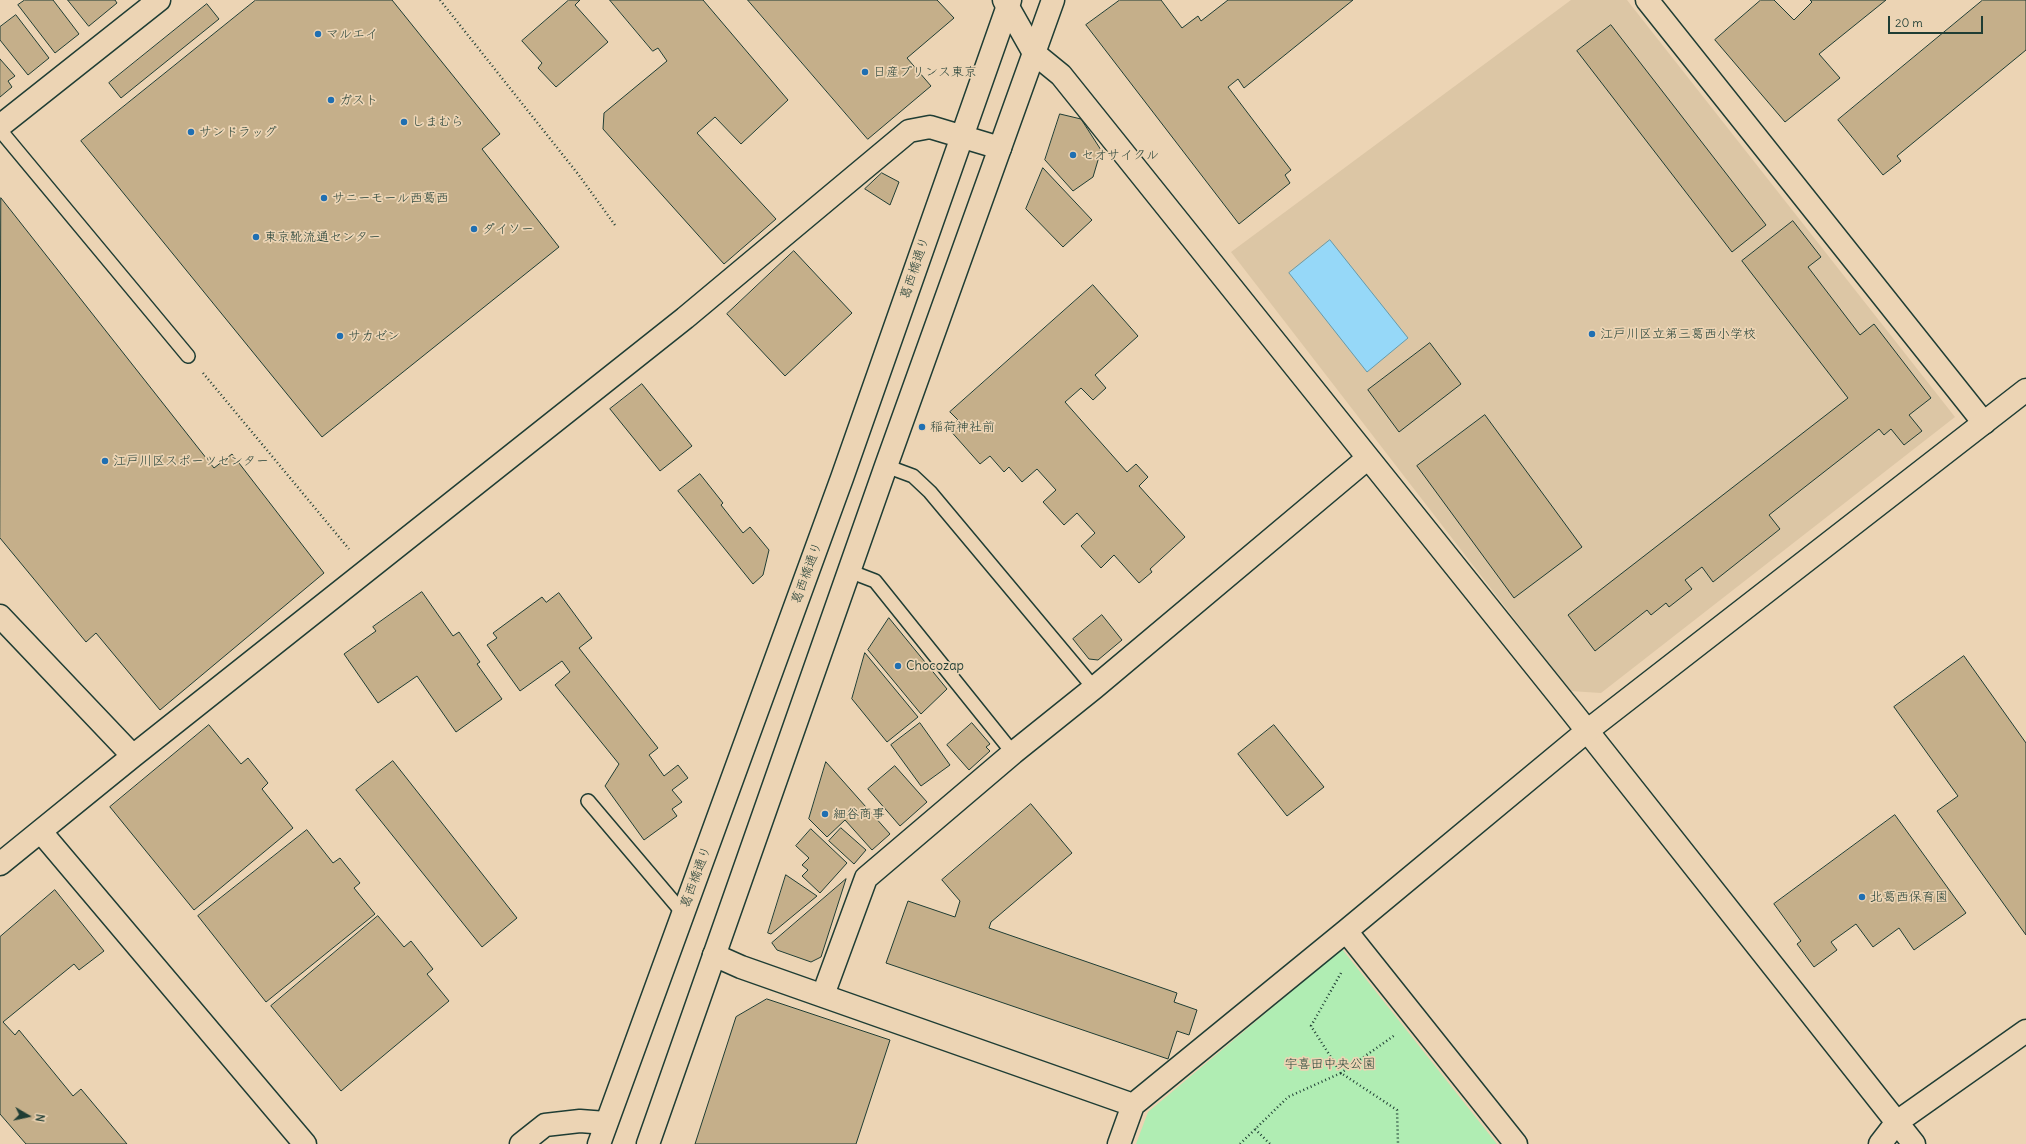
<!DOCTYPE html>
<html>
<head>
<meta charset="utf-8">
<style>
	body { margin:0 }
	#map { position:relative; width:2026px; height:1144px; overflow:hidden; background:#ecd4b4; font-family:Delius,sans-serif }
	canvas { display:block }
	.north { position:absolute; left:8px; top:1096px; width:40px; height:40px; -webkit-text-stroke:3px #ecd4b4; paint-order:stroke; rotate:99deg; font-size:11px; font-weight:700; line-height:16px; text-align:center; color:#1f3d34 }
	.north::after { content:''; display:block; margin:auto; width:14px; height:18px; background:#1f3d34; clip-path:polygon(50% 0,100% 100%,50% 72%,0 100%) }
	.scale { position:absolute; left:1888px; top:16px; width:95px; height:18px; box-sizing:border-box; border:2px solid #1f3d34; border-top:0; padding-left:5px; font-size:12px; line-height:14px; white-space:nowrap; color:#1f3d34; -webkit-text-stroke:3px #ecd4b4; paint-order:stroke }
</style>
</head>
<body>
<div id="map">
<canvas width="2026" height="1144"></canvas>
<div class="north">N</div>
<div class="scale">20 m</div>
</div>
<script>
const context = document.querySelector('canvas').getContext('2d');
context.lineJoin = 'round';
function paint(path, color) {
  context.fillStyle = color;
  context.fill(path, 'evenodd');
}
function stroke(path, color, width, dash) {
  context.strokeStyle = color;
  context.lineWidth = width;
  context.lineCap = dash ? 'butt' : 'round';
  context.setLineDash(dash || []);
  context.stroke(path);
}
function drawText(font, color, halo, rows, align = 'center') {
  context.font = font + ' Delius,"Klee One",sans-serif';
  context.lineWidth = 3.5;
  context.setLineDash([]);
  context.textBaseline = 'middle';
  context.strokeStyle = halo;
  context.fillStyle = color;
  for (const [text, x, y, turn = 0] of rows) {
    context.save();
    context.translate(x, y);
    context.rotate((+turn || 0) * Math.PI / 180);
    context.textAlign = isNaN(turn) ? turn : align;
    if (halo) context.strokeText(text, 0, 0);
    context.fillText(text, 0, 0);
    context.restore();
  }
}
const built = new Path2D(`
	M1571,0H1627L1955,417L1601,693L1570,691L1231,252Z`);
const green = new Path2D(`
	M1342,949L1497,1144H1136L1148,1112Z`);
const water = new Path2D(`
	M1330,240L1408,338L1367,372L1289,273Z`);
const building = new Path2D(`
	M25,0H53L79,34L55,53L18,5Z
	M68,0H115L117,3L89,26Z
	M256,0H392L500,134L482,149L559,247L322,437L81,141Z
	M569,0H580L575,5L608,42L556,87L538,68L542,63L522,41Z
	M610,0H703L788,100L741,144L715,117L697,133L776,219L724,264L603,129L604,113L667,61L658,48L653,51Z
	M748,0H937L954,18L907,58L931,86L868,139Z
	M1120,0H1161L1182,28L1198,16L1201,21L1228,0H1353L1244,88L1238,79L1228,87L1291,170L1285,175L1290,183L1239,224L1086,25Z
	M1761,0H1774L1794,20L1812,2L1810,0H1886L1819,54L1840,78L1785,122L1715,40Z
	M1983,0H2026V50L1897,156L1901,161L1883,175L1838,120Z
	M207,4L219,19L121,98L109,83Z
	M16,15L49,58L28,75L0,40V27Z
	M1611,25L1766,225L1732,252L1577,51Z
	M0,59L15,76L8,81L12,87L0,97Z
	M1060,114L1081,119L1101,150L1093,177L1073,191L1045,160Z
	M1043,168L1092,220L1063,247L1026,209Z
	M882,173L899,182L890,205L865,189Z
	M1,198L214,468L232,454L324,573L160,710L96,633L86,642L0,538Z
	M1793,221L1821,257L1808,267L1860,335L1874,324L1931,398L1909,415L1922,431L1904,445L1891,429L1884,435L1879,429L1769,515L1780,529L1713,582L1702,567L1685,580L1692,589L1669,607L1666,603L1651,615L1647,610L1595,651L1568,615L1848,398L1742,261Z
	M794,251L852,313L785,376L727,314Z
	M1093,285L1138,336L1095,375L1106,388L1093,400L1081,388L1065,402L1127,472L1136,464L1148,477L1139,486L1185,537L1150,569L1152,572L1139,583L1114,555L1101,568L1081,546L1095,533L1077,513L1064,525L1043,502L1056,490L1037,469L1022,482L1009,467L1004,472L990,456L980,464L948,428L958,420L950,412Z
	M1430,343L1461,384L1399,432L1368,390Z
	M642,384L692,446L660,471L610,409Z
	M1485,415L1582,547L1514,598L1417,466Z
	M700,474L723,503L721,505L743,533L750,527L769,550L763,575L753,584L678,491Z
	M422,592L453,636L459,632L480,662L477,664L502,699L456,732L417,676L378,703L344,654L376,631L373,627Z
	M559,593L592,638L579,648L658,748L649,755L664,776L678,765L688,778L672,790L682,802L672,809L677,816L644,840L605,786L619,764L555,685L570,672L562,661L520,691L487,645L497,638L493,633L542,597L546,602Z
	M1102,615L1122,640L1098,660L1089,659L1073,639Z
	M889,618L947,689L921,714L868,650Z
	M865,653L918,717L887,742L852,699Z
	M1964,656L2026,743V935L1937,811L1958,796L1894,707Z
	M920,723L950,765L921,786L891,745Z
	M972,723L990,744L986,747L990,751L969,770L947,745Z
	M209,725L241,764L248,758L268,783L262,789L293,828L194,910L110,807Z
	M1274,725L1324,787L1287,816L1238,754Z
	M393,761L517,918L482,947L356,790Z
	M826,762L890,834L872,850L845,820L827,837L809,819Z
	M895,766L927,802L900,826L868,789Z
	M1031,804L1072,853L991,922L989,928L1177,993L1174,1002L1197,1010L1189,1035L1177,1031L1168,1059L886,963L908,901L955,917L960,901L942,880Z
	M1895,815L1966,913L1914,950L1899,928L1873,947L1856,924L1831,942L1837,950L1814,967L1797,944L1801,941L1774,904Z
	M841,828L866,850L854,864L829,841Z
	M811,829L847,863L820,893L802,876L808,870L802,865L809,858L796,846Z
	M307,830L333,863L340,858L360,883L354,888L375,914L266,1002L198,916Z
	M786,875L817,896L771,934L768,933Z
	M846,879L821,957L811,962L777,950L772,943Z
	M55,890L104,951L79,970L74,964L3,1022L15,1035L19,1030L73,1096L81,1089L127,1144H26L0,1114V937Z
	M378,916L404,947L411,941L433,969L427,974L449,1001L341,1091L271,1006Z
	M767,999L890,1040L856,1144H695L736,1017Z`);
const path = new Path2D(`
	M440,0L578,174L615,225
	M203,373L349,549
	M1341,973L1311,1026L1341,1073L1395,1035
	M1255,1129L1270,1144
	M1240,1144L1288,1097L1341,1073L1397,1110L1398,1144`);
const service = new Path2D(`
	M0,130L188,356
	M886,466L913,476L930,492L1094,688
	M849,571L875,581L1013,753
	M588,801L683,913`);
const minor = new Path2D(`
	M1004,0L1034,53L1061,75L1573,713L1914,1144
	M1647,0L1984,423
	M0,616L133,756
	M41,832L305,1144
	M0,864L133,756L685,318L909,131L930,127L1000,148
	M1346,931L1516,1144
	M714,955L741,967L1133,1105
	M823,995L866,878L1013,753L1094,688L1368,458
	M521,1144L545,1125L580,1121L606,1123
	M1119,1144L1133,1105L1346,931L1587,731
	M1880,1144L1897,1122L2026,1031`);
const tertiary = new Path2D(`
	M0,126L159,0
	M1587,731L2026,390`);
const primary = new Path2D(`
	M599,1144L842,478L1010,0
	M648,1144L886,466L1053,0`);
const markers = [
	[318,34,4,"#1f6fb2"],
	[865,72,4,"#1f6fb2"],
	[331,100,4,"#1f6fb2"],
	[404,122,4,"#1f6fb2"],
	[191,132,4,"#1f6fb2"],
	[1073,155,4,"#1f6fb2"],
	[324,198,4,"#1f6fb2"],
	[474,229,4,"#1f6fb2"],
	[256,237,4,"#1f6fb2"],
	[1592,334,4,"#1f6fb2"],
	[340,336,4,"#1f6fb2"],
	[922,427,4,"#1f6fb2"],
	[105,461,4,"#1f6fb2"],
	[898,666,4,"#1f6fb2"],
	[825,814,4,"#1f6fb2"],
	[1862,897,4,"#1f6fb2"]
];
const poiNames = [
	["マルエイ",326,34],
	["日産プリンス東京",873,72],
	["ガスト",339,100],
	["しまむら",412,122],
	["サンドラッグ",199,132],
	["セオサイクル",1081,155],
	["サニーモール西葛西",332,198],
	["ダイソー",482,229],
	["東京靴流通センター",264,237],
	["江戸川区立第三葛西小学校",1600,334],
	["サカゼン",348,336],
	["稲荷神社前",930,427],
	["江戸川区スポーツセンター",113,461],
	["Chocozap",906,666],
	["細谷商事",833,814],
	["北葛西保育園",1870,897]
];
const streetNames = [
	["葛西橋通り",915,268,-71],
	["葛西橋通り",807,573,-70],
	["葛西橋通り",696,877,-70]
];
const parkNames = [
	["宇喜田中央公園",1330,1064]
];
paint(built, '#dcc6a5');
paint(green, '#b0edb3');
paint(water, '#96d8f8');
stroke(water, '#669aaa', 1);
paint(building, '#c5af8a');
stroke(building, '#1f3d34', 1);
stroke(service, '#1f3d34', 16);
stroke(minor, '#1f3d34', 25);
stroke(tertiary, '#1f3d34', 25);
stroke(primary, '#1f3d34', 25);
stroke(path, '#1f3d34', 2.5, [1, 3]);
stroke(service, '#ecd4b4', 13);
stroke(minor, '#ecd4b4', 22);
stroke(tertiary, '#ecd4b4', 22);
stroke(primary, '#ecd4b4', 22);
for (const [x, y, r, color] of markers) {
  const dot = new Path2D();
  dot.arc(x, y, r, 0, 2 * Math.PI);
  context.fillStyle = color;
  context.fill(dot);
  stroke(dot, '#ecd4b4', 1.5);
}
drawText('13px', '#1f3d34', '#ecd4b4', poiNames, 'left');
drawText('13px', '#1f3d34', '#ecd4b4', streetNames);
drawText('13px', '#26463a', '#ecd4b4', parkNames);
</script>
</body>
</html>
